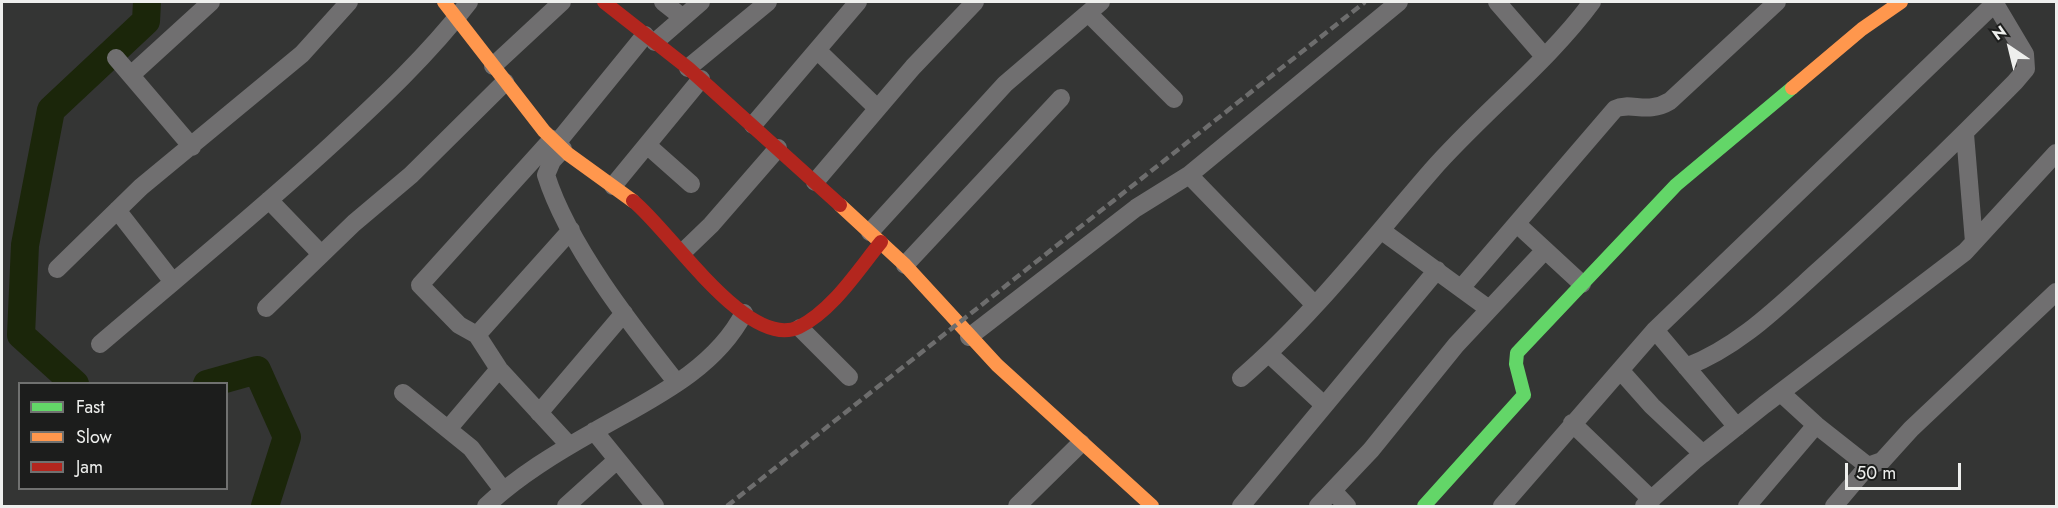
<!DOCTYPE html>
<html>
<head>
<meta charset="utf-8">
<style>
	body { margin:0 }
	#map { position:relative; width:2058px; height:508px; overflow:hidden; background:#343534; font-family:Jost,sans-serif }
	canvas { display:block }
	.frame { position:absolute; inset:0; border:3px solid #eeefed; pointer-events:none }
	.legend { position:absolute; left:18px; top:382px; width:210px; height:108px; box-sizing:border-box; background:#1c1d1c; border:2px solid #707170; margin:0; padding:8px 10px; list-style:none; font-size:18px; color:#eeefed }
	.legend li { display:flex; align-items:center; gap:12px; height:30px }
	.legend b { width:30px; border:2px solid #707170 }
	.north { position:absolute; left:1980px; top:18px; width:60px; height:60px; -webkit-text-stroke:4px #1c1d1c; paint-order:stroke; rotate:325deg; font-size:16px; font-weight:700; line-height:24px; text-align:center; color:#eeefed }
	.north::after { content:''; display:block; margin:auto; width:21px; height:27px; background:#eeefed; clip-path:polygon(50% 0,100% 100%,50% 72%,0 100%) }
	.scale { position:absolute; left:1845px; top:463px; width:116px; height:27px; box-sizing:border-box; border:3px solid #eeefed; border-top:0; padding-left:8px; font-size:18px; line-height:21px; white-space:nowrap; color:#eeefed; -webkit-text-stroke:4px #1c1d1c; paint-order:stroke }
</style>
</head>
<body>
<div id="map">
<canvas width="2058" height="508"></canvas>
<div class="frame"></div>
<ul class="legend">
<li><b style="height:8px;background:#63d668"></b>Fast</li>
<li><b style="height:8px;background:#ff974d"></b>Slow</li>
<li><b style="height:8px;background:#b3261e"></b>Jam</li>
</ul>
<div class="north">N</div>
<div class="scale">50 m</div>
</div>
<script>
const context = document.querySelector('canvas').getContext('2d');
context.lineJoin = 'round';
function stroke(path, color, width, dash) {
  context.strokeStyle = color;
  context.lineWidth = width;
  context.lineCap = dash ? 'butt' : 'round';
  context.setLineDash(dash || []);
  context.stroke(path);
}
const river = new Path2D(`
	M75,384L21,335L25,245L51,110L146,21L147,2
	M207,384L257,370L287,437L265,506`);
const street = new Path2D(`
	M663,2L682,17
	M1497,2L1543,55
	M1088,13L1174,99
	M655,42L701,2
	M818,51L877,108
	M116,58L192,147
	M493,66L562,2
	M688,68L768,2
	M131,75L211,2
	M753,125L858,2
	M1965,134L1974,242
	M552,139L420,285L459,325L477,335L499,369L569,445
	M557,143L645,35
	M647,145L691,184
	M563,149L552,161L546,175C568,245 632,326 677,383
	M1189,175L1314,304
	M815,182L913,67L975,2
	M613,186L701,79
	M269,200L321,254
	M117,210L173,282
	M1517,224L1582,284
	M1382,231L1489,309
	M870,232L1005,84L1101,2
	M684,251L711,225L778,148
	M905,265L1061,98
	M57,269L141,187L302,54L349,2
	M1462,287L1615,109C1631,101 1647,115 1670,101L1777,2
	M266,308L354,223L411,175L505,82
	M800,328L849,377
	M1655,330L1737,427
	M477,335L571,230
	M969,337L1136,208L1189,175L1399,2
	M100,344C177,278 256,214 331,145C380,100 429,54 469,2
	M1269,354L1324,405
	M1686,367C1738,347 1777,308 1818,271C1886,210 1951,147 2015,82L2026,69L2025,54L1994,2
	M1620,370L1652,406L1703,454
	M1241,378C1312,317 1371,240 1432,170C1482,113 1548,62 1592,2
	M403,393L471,448L503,490
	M1781,393L1816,425L1868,466
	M539,413L624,313
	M1572,423L1652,500
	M449,428L499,369
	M594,431L655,506
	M1333,491L1347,506
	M486,506C518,476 556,453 595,431C649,400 714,371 744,313
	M566,506L617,460
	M1017,506L1081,443
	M1241,506L1437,270
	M1318,506L1371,450L1456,345L1545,250
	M1502,506L1655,330L1995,3
	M1644,506L1694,461L1764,405L1965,252L2056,153
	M1747,506L1816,425
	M1834,506L1868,466L1882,461L1911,429L2056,292`);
const fast = new Path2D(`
	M1424,506L1524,395L1516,364L1517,353L1676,185L1792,88`);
const slow = new Path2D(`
	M444,2L544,131L568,154L633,201
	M1792,88L1862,29L1901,2
	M840,205L905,265L997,365L1152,506`);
const jam = new Path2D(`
	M604,2L688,68L840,205
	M633,201C669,229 748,352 799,327C833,310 858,270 881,242`);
const rail = new Path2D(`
	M727,506L1365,2`);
stroke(river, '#1b260a', 28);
stroke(street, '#706f70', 18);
stroke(fast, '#63d668', 14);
stroke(slow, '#ff974d', 14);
stroke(jam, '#b3261e', 14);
stroke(rail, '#6d6d6d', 4.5, [9, 4.5]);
</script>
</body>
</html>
